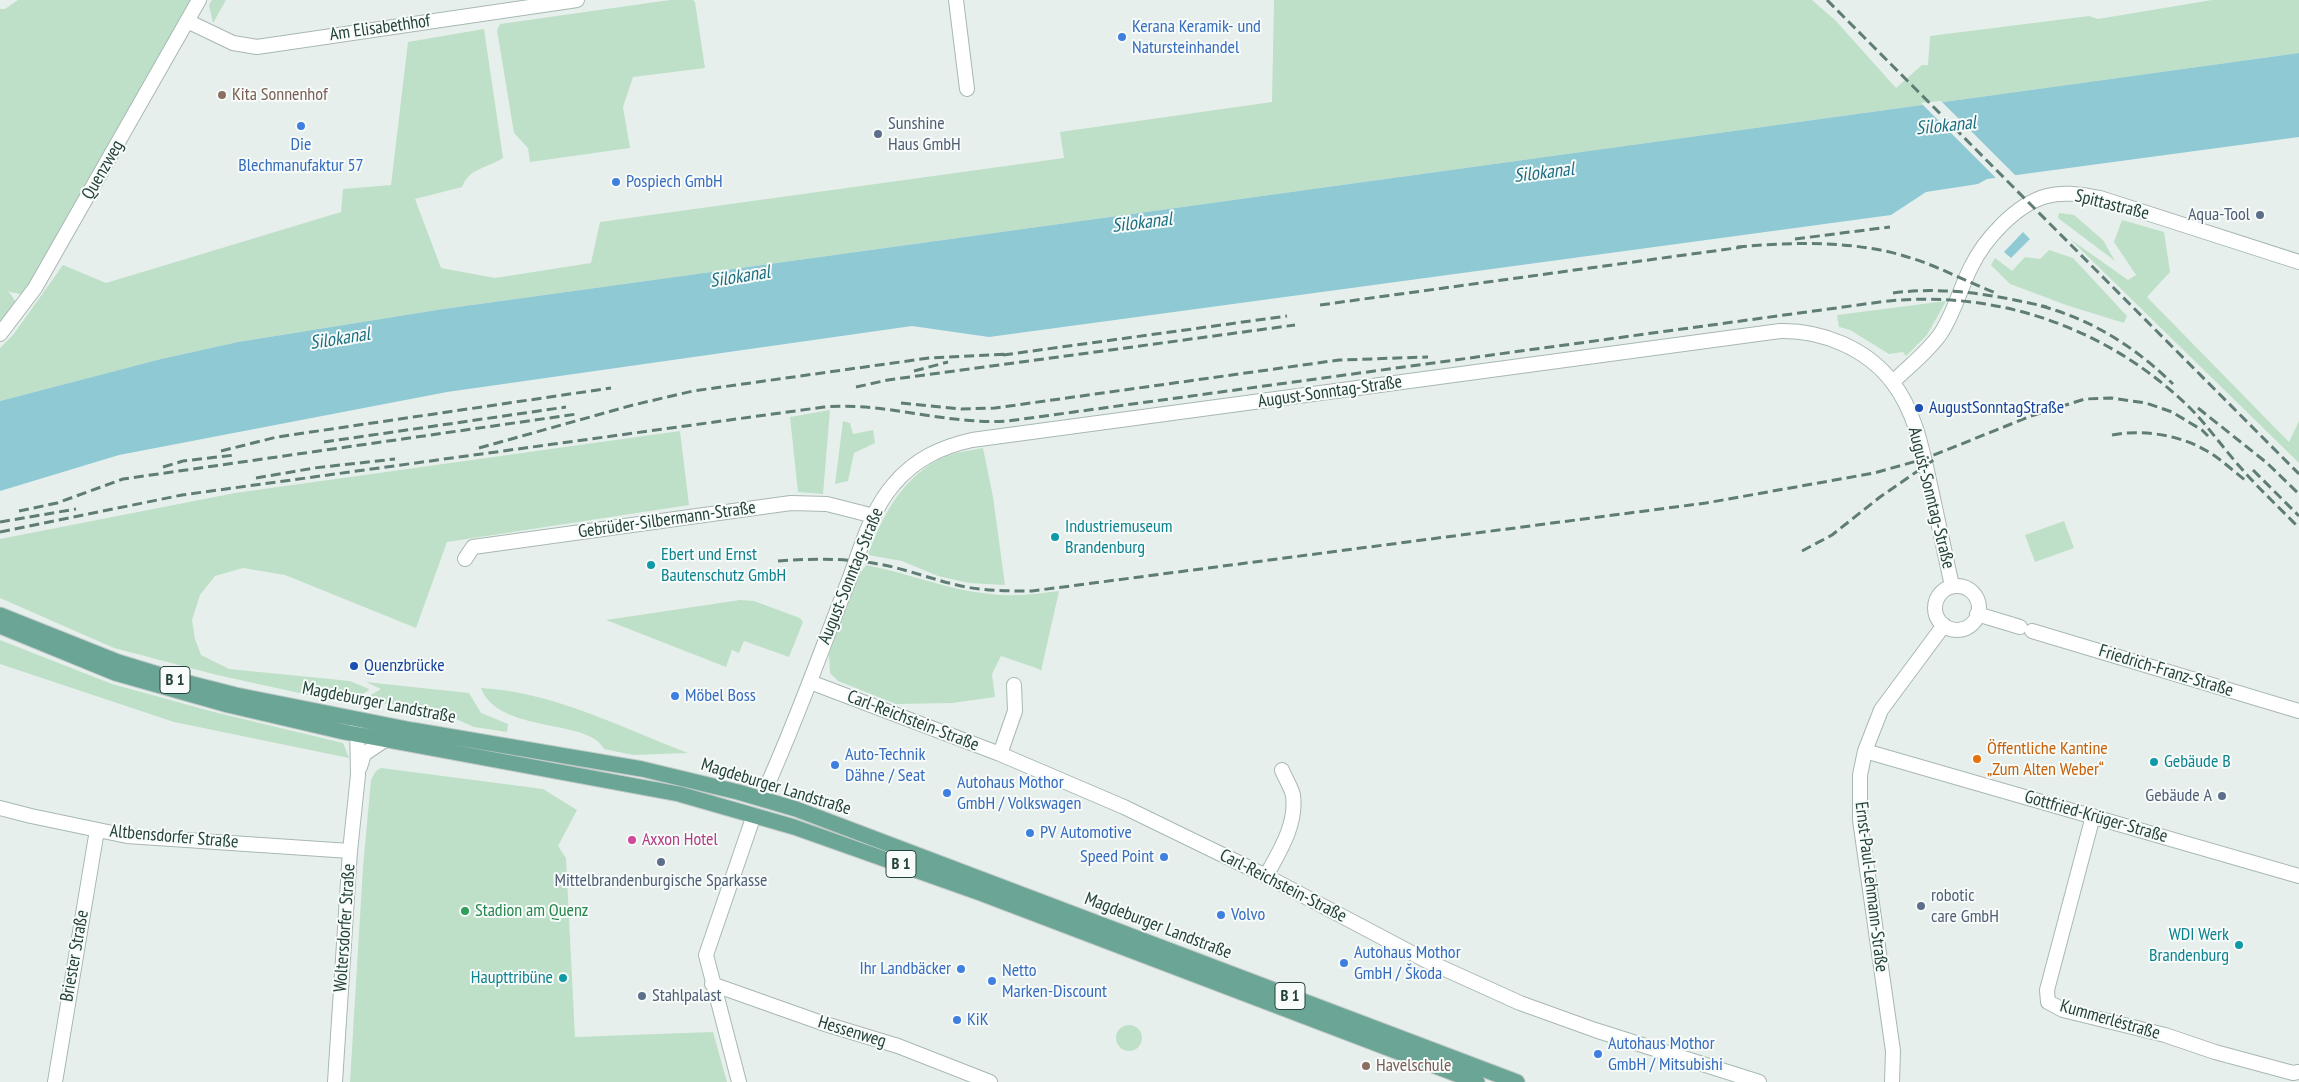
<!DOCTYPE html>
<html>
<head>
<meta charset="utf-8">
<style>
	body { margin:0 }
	canvas { display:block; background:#e6efeb }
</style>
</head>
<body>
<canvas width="2299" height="1082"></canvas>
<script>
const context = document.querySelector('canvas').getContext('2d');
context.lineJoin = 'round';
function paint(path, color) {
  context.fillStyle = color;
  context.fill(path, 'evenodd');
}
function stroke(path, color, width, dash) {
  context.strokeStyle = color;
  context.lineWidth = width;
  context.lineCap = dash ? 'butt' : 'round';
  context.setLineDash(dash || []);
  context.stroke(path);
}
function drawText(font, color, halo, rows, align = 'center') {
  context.font = font + ' "PT Sans Narrow",sans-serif';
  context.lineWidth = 4;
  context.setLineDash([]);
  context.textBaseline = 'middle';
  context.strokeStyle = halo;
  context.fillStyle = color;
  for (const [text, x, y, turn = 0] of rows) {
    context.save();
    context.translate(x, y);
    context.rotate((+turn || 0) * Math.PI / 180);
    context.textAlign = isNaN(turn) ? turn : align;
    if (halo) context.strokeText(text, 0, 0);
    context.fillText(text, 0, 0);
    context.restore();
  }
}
const green = new Path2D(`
	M18,0H191L24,295L6,291L10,293L17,304L0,321V9H5Z
	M212,0H226L213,23L209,5Z
	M670,0H693L695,2L705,68L633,77L623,107L630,148L530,162L528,148L514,133L497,30L500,24Z
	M1274,0H1812L1836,21L1896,88L1922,65H1928L1930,36L2089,16L2098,19L2212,0H2299V53L443,309L238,342L161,359L0,401V348L13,335L63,265L106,283L341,212L343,189L391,185L408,42L484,29L503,158C488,168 469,168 462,187L415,199L441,268L495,278L591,263L600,222L1064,158L1060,132L1272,102Z
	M2059,213L2074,215L2103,240L2115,261L2058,218Z
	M2122,220L2164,232L2170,272L2147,297L2289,442L2299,421V463L2070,239L2128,280L2136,275L2114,242Z
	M2049,250L2073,258L2127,316L2124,323L2069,306L2010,284L1991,265L1995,258L2012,271L2025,257L2040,259Z
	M1946,301L1927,335L1906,356L1903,352L1889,354L1850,330L1839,327L1837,315Z
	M830,410L823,494L798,492L790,417Z
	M843,421L850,423L853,434L873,430L875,443L854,453L848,481L835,484Z
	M680,431L689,505L447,542L416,628L285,575L243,568L215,576L200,595L192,620L195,639L201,655L229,669L350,681L369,689L368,691L345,703L217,675L114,648L0,598V539L235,493Z
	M983,448L993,497L1005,585L969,583L938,576L902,561L868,555C883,512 909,466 956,453C965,451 974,450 983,448Z
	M2064,521L2074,548L2035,562L2025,535Z
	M866,565C908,573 948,590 990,594C1014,597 1036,594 1059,591L1041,671L1039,669L1001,656L992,674L995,697L952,703L896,704L838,681L830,673L829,654L860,573Z
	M740,600L754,601L800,618L803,622L789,657L744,641L739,653L732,650L726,667L606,620Z
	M0,640L112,684L214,712L343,743L349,758L174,722L0,664Z
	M366,682L469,693L481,713L508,724L507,732L474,727L449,716L393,704L363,703L364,699L381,689Z
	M481,688C550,691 623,728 688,753L633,755L604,749C589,718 498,734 481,688Z
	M381,768L543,789L577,810L558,846L566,858L575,1037L713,1032L727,1082H350L363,867L371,780L376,771Z
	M1116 1038a13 13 0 1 1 26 0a13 13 0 1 1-26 0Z`);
const water = new Path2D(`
	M2299,53V137L1987,179L1978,184L1926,192L1891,215L989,337L912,326L447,392L119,455L0,491V401L161,359L238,342L443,309Z
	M2023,232L2030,239L2011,258L2004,252Z`);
const pier = new Path2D(`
	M1941,101L2018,178L1998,180L1921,103Z`);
const minor = new Path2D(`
	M956,0L967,89
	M187,21L233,43L257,47L577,0
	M0,334L35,288L199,0
	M1893,382C1909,366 1928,352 1941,333C1954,313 1960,289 1971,267C1984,240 2016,204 2047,196C2064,191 2082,195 2100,198L2299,262
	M465,559L473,547L791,503L827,504L874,516
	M1935 608a22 22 0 1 1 44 0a22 22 0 1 1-44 0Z
	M1977,614L2020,627
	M2032,631L2299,711
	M810,682L1000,754L1124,807L1266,876L1425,960L1520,1003L1595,1030L1759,1082
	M1865,751L2299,876
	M1000,754L1015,711L1014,685
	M360,767L364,754L385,740
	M761,799C794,728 820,653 849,580C861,548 871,510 894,484C915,459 941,447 972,440L1780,331C1821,330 1867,348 1893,383C1916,413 1923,453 1931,489C1938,521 1945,554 1952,586
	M0,808L31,816L127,836L350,851
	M2093,816L2047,990L2048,1002L2063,1010L2165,1035L2215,1052L2293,1073L2299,1072
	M1266,876C1279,852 1297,825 1293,795C1291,787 1285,778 1282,770
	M712,984L822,1023L898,1046L990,1082
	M55,1082L97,830
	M335,1082L350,851L358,775L357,724
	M739,1082L706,955L754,815
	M1892,1082L1893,1051L1860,820V775L1865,751L1881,710L1944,625`);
const major = new Path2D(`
	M0,615L118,662L177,680L236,695L412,730L642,769L738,792L796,809L1517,1082
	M0,626L115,673L228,705L344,732L679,794L794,827L983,894L1477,1082`);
const rail = new Path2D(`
	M1827,0L2299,474
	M1795,239L1890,227
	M1737,247C1793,242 1856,240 1911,258C1940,267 1967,282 1996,293
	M1893,293C1945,286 1996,295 2047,307
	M1320,305L1743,247
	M2041,306C2093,320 2135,347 2173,384
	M1003,355L1287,316
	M914,371L948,362
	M856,387L888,380L1295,325
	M901,403L961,409L995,408L1339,360L1428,357
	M2198,408L2267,463L2299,494
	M2112,435C2143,429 2180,435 2207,451C2221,459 2233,471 2245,480
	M324,442L566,407
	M479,448L633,405L693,391L929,358L1009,354
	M221,451L277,437L611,388
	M163,467L183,461L235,455
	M2253,470L2299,516
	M256,478L314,468L395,459
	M19,511L57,503L123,479L577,414
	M0,522L76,509
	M0,532L182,495L824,407C888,402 944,425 1008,421L1880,302C1994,288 2107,327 2189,407C2208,426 2223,448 2241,468C2259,489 2280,508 2299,528
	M1802,551L1832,535L1880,497L1935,459
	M778,561C817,558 854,558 893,567C917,573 941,582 966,587C988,591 1010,591 1032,591L1706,503L1874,473L1924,459L2031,416L2085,399L2111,398L2146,403L2172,412L2202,430L2208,436`);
const markers = [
	[1122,37,5,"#3f7fe0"],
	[222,95,5,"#8d6e63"],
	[301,126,5,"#3f7fe0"],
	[878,134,5,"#5c6f8a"],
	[616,182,5,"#3f7fe0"],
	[2260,215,5,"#5c6f8a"],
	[1919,408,5,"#1a4fb4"],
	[1055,537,5,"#0f9aa8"],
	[651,565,5,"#0f9aa8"],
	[354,666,5,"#1a4fb4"],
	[675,696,5,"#3f7fe0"],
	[1977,759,5,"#e8710a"],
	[2154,762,5,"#0f9aa8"],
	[835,765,5,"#3f7fe0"],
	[947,793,5,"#3f7fe0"],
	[2222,796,5,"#5c6f8a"],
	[1030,833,5,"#3f7fe0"],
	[632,840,5,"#d1479c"],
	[1164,857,5,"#3f7fe0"],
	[661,862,5,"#5c6f8a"],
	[1921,906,5,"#5c6f8a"],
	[465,911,5,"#2e9e5b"],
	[1221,915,5,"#3f7fe0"],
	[2239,945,5,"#0f9aa8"],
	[1344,963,5,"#3f7fe0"],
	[961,969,5,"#3f7fe0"],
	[563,978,5,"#0f9aa8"],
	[992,981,5,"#3f7fe0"],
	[642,996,5,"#5c6f8a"],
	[957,1020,5,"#3f7fe0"],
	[1598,1054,5,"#3f7fe0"],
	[1366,1066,5,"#8d6e63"]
];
const shields = [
	[175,680,30],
	[901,864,30],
	[1290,996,30]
];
const shieldNames = [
	["B 1",175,680],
	["B 1",901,864],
	["B 1",1290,996]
];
const shopNames = [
	["Kerana Keramik- und",1132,27],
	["Natursteinhandel",1132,48],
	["Die",301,145,"center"],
	["Blechmanufaktur 57",301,166,"center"],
	["Pospiech GmbH",626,182],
	["Möbel Boss",685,696],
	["Auto-Technik",845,755],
	["Dähne / Seat",845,776],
	["Autohaus Mothor",957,783],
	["GmbH / Volkswagen",957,804],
	["PV Automotive",1040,833],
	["Speed Point",1154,857,"right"],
	["Volvo",1231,915],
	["Autohaus Mothor",1354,953],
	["GmbH / Škoda",1354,974],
	["Ihr Landbäcker",951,969,"right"],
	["Netto",1002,971],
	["Marken-Discount",1002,992],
	["KiK",967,1020],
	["Autohaus Mothor",1608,1044],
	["GmbH / Mitsubishi",1608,1065]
];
const streetNames = [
	["Am Elisabethhof",380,28,-8],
	["Quenzweg",103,170,-60],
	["Spittastraße",2112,205,14],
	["August-Sonntag-Straße",1330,392,-8],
	["August-Sonntag-Straße",1931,498,76],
	["Gebrüder-Silbermann-Straße",667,520,-8],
	["August-Sonntag-Straße",851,576,-68],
	["Friedrich-Franz-Straße",2166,671,17],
	["Magdeburger Landstraße",379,703,11],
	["Carl-Reichstein-Straße",913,721,21],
	["Magdeburger Landstraße",776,787,17],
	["Gottfried-Krüger-Straße",2096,817,16],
	["Altbensdorfer Straße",174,837,5],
	["Carl-Reichstein-Straße",1283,886,27],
	["Ernst-Paul-Lehmann-Straße",1871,887,83],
	["Magdeburger Landstraße",1158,926,21],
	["Woltersdorfer Straße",345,928,-86],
	["Briester Straße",75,956,-80],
	["Kummerléstraße",2110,1020,16],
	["Hessenweg",852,1032,17]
];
const educationNames = [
	["Kita Sonnenhof",232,95],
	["Havelschule",1376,1066]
];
const serviceNames = [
	["Sunshine",888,124],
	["Haus GmbH",888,145],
	["Aqua-Tool",2250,215,"right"],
	["Gebäude A",2212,796,"right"],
	["Mittelbrandenburgische Sparkasse",661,881,"center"],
	["robotic",1931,896],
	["care GmbH",1931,917],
	["Stahlpalast",652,996]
];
const transitNames = [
	["AugustSonntagStraße",1929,408],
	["Quenzbrücke",364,666]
];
const cultureNames = [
	["Industriemuseum",1065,527],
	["Brandenburg",1065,548],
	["Ebert und Ernst",661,555],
	["Bautenschutz GmbH",661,576],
	["Gebäude B",2164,762],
	["WDI Werk",2229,935,"right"],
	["Brandenburg",2229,956,"right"],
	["Haupttribüne",553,978,"right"]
];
const foodNames = [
	["Öffentliche Kantine",1987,749],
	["„Zum Alten Weber“",1987,770]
];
const hotelNames = [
	["Axxon Hotel",642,840]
];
const leisureNames = [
	["Stadion am Quenz",475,911]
];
const waterNames = [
	["Silokanal",1946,126,-6],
	["Silokanal",1544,173,-7],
	["Silokanal",1142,223,-7],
	["Silokanal",740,277,-9],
	["Silokanal",340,339,-9]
];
paint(green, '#bfe0c8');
paint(water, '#8ec9d4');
paint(pier, '#e6efeb');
stroke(minor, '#a8b8b2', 16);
stroke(major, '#c2cac8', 17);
stroke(minor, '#fff', 14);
stroke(major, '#6aa596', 15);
stroke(rail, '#5f7d75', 3, [10, 5]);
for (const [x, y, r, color] of markers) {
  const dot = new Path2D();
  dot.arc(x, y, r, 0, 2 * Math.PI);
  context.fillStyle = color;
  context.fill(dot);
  stroke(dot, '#f7fbf9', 2);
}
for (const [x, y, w] of shields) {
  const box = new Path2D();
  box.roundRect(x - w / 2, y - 13.5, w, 27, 4);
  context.fillStyle = '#f7fbf9';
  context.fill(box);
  stroke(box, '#24423a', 1);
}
drawText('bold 16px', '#24423a', null, shieldNames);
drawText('18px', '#366cbe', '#f7fbf9', shopNames, 'left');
drawText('18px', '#24423a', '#f7fbf9', streetNames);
drawText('18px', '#785e54', '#f7fbf9', educationNames, 'left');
drawText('18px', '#4e5e75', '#f7fbf9', serviceNames, 'left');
drawText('18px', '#164399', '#f7fbf9', transitNames, 'left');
drawText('18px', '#0d838f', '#f7fbf9', cultureNames, 'left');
drawText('18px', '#c56008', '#f7fbf9', foodNames, 'left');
drawText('18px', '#b23c85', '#f7fbf9', hotelNames, 'left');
drawText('18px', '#27864d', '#f7fbf9', leisureNames, 'left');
drawText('italic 19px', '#1c6f80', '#f7fbf9', waterNames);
</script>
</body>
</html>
